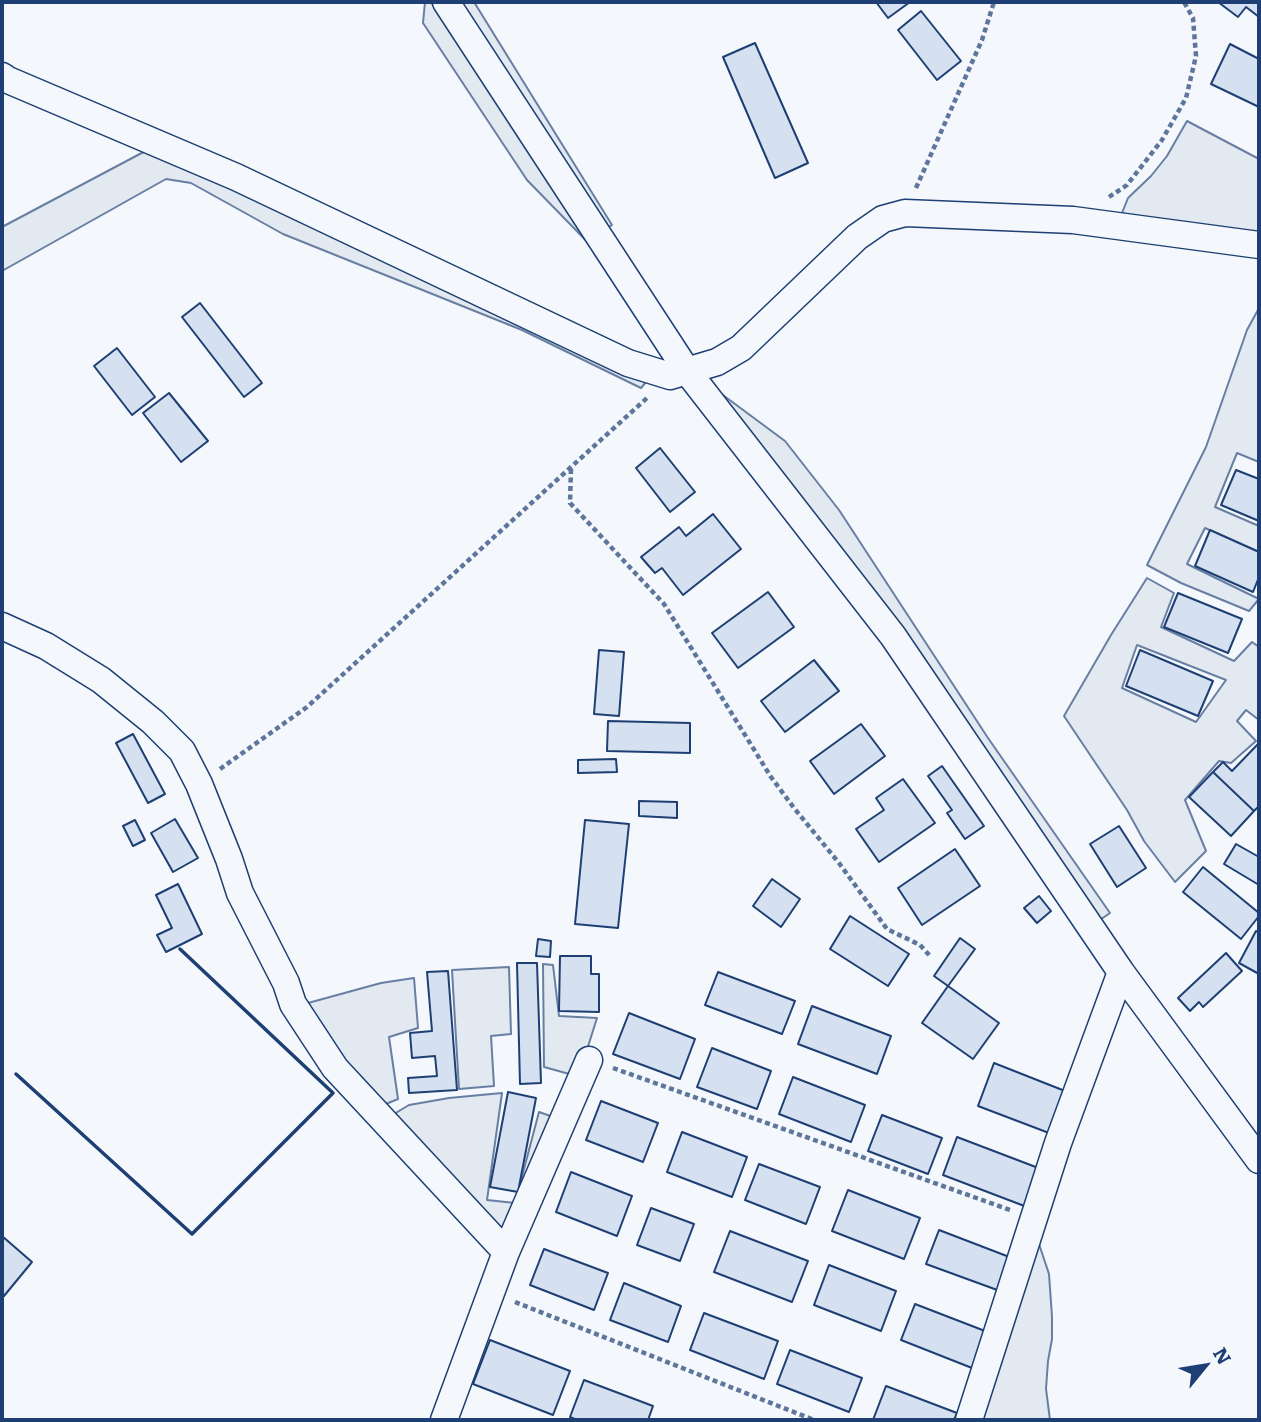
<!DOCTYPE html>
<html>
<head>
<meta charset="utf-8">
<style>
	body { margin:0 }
	#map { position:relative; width:1261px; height:1422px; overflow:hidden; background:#f4f7fb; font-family:Literata,serif }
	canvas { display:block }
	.frame { position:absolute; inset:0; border:4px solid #1d3f73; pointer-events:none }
	.north { position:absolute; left:1170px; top:1331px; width:70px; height:70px; -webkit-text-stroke:5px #f4f7fb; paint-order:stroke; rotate:60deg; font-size:19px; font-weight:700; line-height:28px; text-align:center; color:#1d3f73 }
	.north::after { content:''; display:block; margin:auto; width:24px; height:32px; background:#1d3f73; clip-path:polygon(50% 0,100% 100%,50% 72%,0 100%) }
</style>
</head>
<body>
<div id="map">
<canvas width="1261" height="1422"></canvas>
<div class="frame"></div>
<div class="north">N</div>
</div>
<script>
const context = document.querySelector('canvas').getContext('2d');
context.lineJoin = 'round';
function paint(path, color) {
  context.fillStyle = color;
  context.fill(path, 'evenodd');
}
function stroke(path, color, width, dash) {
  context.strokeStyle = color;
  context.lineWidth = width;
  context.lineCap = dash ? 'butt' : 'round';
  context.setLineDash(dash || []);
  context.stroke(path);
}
const green = new Path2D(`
	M425,2H431L606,261L527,180L423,23Z
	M452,2H474L612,225L601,232Z
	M1187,121L1259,159V236L1137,217L1122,213L1128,198L1151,176L1167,156Z
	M153,147L650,377L641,388L522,330L283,234L191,183L166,179L2,271V227Z
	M1259,308V462L1237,453L1215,507L1259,526V552L1205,528L1187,564L1259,599L1249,611L1181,583L1147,565L1206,447L1247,330Z
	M708,384L785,441L839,510L988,738L1110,913L1097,922Z
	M1147,578L1174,593L1161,627L1234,661L1252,642L1259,647V720L1246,710L1237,721L1256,741L1231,763L1219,761L1185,800L1206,851L1175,882L1144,841L1127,810L1064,716L1111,635ZM1137,645L1226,680L1196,722L1122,688Z
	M543,964L553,965L559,1016L597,1018L585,1056L573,1075L544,1067Z
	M509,967L511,1034L491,1036L494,1086L459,1089L452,970Z
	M414,978L418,1028L389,1037L398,1099L381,1106L334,1059L308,1003L381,983Z
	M502,1093L487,1200L515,1203L539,1112L559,1119L505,1245L389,1117L409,1105L449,1098Z
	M1037,1238L1049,1274L1052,1317V1339L1048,1361L1046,1389L1050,1420H981Z`);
const building = new Path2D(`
	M876,2H910L888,18Z
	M1218,2H1259V17L1246,7L1238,17Z
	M921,11L961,61L937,80L898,30Z
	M755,43L808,163L775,178L723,57Z
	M1230,44L1259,59V107L1211,84Z
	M200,303L262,383L244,397L182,317Z
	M117,348L155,397L132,415L94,366Z
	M169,393L208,441L181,462L143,413Z
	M660,448L695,492L670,512L636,468Z
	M1236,470L1259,479V521L1221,505Z
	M713,514L741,549L683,595L662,568L655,573L641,557L679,527L686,536Z
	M1210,530L1259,552V577L1253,592L1195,566Z
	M768,592L794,627L738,668L712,633Z
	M1178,593L1242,619L1228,653L1164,627Z
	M599,650L624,652L619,716L594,714Z
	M1140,650L1213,681L1198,716L1126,686Z
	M814,660L839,691L785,732L761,701Z
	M608,721L690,723V753L607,751Z
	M861,724L885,756L834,794L810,761Z
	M133,734L165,794L148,803L116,743Z
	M1259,743V806L1254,811L1213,772L1223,762L1232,771Z
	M616,759L617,772L578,773V760Z
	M942,766L984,826L965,839L947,813L952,810L928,776Z
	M1213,772L1254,811L1231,836L1189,797Z
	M903,779L935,823L879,862L856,829L884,810L876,798Z
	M639,801L677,802V818L639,816Z
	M175,819L198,858L173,872L151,833Z
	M135,820L145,840L133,846L123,826Z
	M585,820L629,824L618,928L575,924Z
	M1119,826L1146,868L1117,887L1090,844Z
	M1236,844L1259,857V885L1224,864Z
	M955,849L980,886L922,925L898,888Z
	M1203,867L1259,913V916L1241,939L1183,892Z
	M772,879L800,899L781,927L753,906Z
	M178,884L202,934L166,952L157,935L172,928L156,895Z
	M1039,896L1051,911L1037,923L1024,908Z
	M850,916L909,954L888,986L830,949Z
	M1256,931L1259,933V974L1239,963Z
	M960,938L975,949L948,986L934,976Z
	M538,939L551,941L550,957L536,956Z
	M1226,953L1242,971L1203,1007L1199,1002L1190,1011L1178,998Z
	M560,956H591V974H599V1012L559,1011Z
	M517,963H537L541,1083L520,1084Z
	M448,971L457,1090L409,1093L408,1078L437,1076L435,1056L412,1058L410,1033L432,1031L427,972Z
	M718,972L795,1001L782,1034L705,1005Z
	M948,986L999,1023L973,1059L922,1023Z
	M812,1006L891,1036L877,1074L798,1044Z
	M629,1013L695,1039L680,1079L613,1054Z
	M712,1048L771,1071L757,1109L697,1087Z
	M994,1063L1065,1091L1049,1133L978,1106Z
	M793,1077L865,1105L851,1142L779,1114Z
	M508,1092L536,1098L518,1192L490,1187Z
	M601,1101L658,1123L643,1162L586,1140Z
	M882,1115L942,1138L928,1174L868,1151Z
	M682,1132L747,1157L732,1197L667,1172Z
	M957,1137L1041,1169L1027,1207L943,1175Z
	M759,1164L820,1187L806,1224L745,1200Z
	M571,1172L632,1196L617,1236L556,1212Z
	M848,1190L920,1218L904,1259L832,1231Z
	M651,1208L694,1224L680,1261L637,1245Z
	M939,1230L1012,1258L1000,1291L926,1264Z
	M730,1231L808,1261L792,1302L714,1272Z
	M2,1236L32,1262L4,1296L2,1294Z
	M544,1249L608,1273L594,1310L530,1285Z
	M829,1265L896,1291L881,1331L814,1305Z
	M624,1283L681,1306L668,1342L610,1320Z
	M915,1304L985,1331L972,1368L901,1340Z
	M704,1313L778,1341L764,1379L690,1350Z
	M490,1340L570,1371L553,1415L473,1384Z
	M790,1350L862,1378L849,1412L777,1384Z
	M584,1380L653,1406L648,1420H577L570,1417Z
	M886,1386L957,1413L954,1420H873Z`);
const path = new Path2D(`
	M916,188L982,40L994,2
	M1109,197L1127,185L1162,140L1186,98L1196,56L1193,18L1184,2
	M571,469L570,503L664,604L771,777L794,808L839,863L887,929L920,945L930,956
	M220,769L307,707L647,398
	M613,1068L1010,1210
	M515,1302L814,1420`);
const street = new Path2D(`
	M446,2L687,371L893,636L1121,972L1259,1160
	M2,76L8,80L236,177L628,363L670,376L717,362L741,348L857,237L883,219L905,213L1073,220L1259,245
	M2,626L46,646L101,680L153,722L182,751L199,784L229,859L240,893L286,983L293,1004L335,1068L506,1252
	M444,1420L506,1252L589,1060
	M969,1420L1058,1143L1121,972`);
const wall = new Path2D(`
	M16,1074L192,1234L333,1093L180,949`);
paint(green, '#e3e9f0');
stroke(green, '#687fa3', 2);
paint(building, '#d5e0f0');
stroke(building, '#1d3f73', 2);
stroke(street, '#1d3f73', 29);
stroke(path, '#5e769c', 4.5, [5, 3.5]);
stroke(street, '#f4f7fb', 26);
stroke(wall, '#1d3f73', 3.5);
</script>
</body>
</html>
